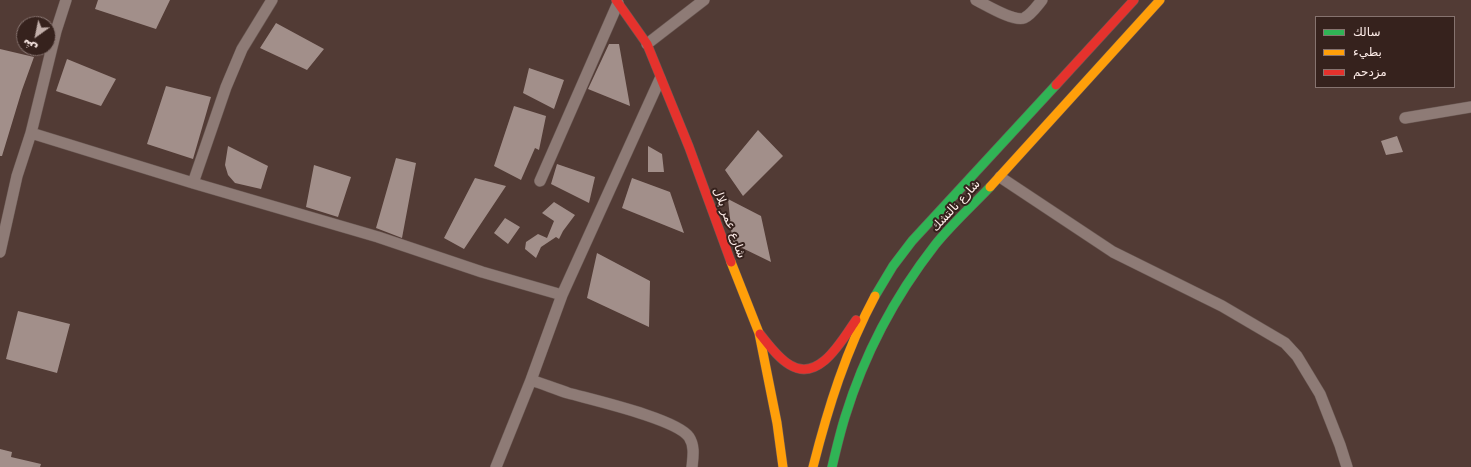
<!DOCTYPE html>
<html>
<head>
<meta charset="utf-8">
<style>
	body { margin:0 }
	#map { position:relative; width:1471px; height:467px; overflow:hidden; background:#523b35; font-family:"DejaVu Sans","Noto Naskh Arabic",sans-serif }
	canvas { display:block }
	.legend { position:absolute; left:1315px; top:16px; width:140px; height:72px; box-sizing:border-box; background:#36221d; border:1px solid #86736f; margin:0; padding:5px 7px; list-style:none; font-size:12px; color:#feede9 }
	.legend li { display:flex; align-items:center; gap:8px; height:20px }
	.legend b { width:20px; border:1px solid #86736f }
	.north { position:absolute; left:16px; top:16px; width:40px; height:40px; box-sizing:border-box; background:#36221d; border:1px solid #86736f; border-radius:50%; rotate:213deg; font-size:11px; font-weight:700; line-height:16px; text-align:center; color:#feede9 }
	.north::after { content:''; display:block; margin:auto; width:14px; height:18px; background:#c2afaa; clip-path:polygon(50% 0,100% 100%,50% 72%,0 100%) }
</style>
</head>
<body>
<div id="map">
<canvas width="1471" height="467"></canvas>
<ul class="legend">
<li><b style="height:5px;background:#30b455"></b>سالك</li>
<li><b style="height:5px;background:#ff9f0a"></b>بطيء</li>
<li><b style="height:5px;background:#e5322d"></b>مزدحم</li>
</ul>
<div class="north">ش</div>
</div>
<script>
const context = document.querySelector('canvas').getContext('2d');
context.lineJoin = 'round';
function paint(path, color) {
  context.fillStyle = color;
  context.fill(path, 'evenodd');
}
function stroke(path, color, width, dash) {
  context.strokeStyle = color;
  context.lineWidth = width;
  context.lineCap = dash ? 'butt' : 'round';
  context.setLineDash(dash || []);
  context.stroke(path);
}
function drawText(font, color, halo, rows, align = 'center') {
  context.font = font + ' "DejaVu Sans","Noto Naskh Arabic",sans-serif';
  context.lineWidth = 4;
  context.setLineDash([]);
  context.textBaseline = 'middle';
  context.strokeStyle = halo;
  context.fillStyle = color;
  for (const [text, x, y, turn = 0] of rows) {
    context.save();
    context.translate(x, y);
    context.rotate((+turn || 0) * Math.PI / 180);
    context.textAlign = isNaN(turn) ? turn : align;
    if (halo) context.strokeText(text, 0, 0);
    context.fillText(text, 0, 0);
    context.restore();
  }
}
const building = new Path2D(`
	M98,0H170L156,29L95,9Z
	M276,23L324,49L307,70L260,48Z
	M609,44H619L630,106L588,89Z
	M0,49L34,57L22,90L2,156H0Z
	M67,59L116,79L101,106L56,91Z
	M529,68L564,80L554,109L523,93Z
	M166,86L211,97L193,159L147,144Z
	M514,106L546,116L539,150L535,148L521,180L494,166Z
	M758,130L783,156L743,196L725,170Z
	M1397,136L1403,152L1386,155L1381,141Z
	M228,146L268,166L261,189L235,183L228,175L225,165Z
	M648,146L662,154L664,172H648Z
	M396,158L416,163L402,238L376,228Z
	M557,164L595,177L589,203L551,184Z
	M314,165L351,177L338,217L306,207Z
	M475,178L506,186L464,249L444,238Z
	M632,178L670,192L684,233L622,208Z
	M728,199L761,216L771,262L734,244L732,238Z
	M554,202L575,215L563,231L559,239L556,237L541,247L536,258L525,249L526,242L538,234L547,238L554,221L542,213Z
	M505,218L520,227L508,244L494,233Z
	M597,253L650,281L649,327L587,298Z
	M18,311L70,324L57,373L6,359Z
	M0,449L12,452L11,457L41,464L40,467H0Z`);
const street = new Path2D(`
	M976,0C986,5 1014,22 1024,18C1031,15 1037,6 1042,0
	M647,44L704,0
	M1405,118L1471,107
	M31,133L193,183L378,237L482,272L562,295L660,79
	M1000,177L1113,252L1222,306L1285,343L1297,356L1320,394L1340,445L1347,467
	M540,181L618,3
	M193,183L226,87L242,49L272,0
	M0,252L17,176L31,133L56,31L66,0
	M562,295L531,380C543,384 556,389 568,393C593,400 677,419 689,437C695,446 693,457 692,467
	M496,467L531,380`);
const fast = new Path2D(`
	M875,296L893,266L912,241L1056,85
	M832,467C836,450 840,433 845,417C864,355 896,295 935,245C951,225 972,206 990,187`);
const slow = new Path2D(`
	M990,187L1160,0
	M731,262L759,333L777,423L783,467
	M813,467C828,408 846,350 875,296`);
const jam = new Path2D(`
	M616,0L647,44L689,147L731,262
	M1056,85L1134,0
	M760,334C769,345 778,358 790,365C819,383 842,340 856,320`);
const streetNames = [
	["شارع نالتشك",956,206,-47],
	["شارع عمر بلال",729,223,70]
];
paint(building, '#a28f8a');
stroke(street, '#6a5853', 12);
stroke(fast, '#6a5853', 10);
stroke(slow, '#6a5853', 10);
stroke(jam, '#6a5853', 10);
stroke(street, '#8e7b76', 11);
stroke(fast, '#30b455', 9);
stroke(slow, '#ff9f0a', 9);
stroke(jam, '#e5322d', 9);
drawText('12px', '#feede9', '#36221d', streetNames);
</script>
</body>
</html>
